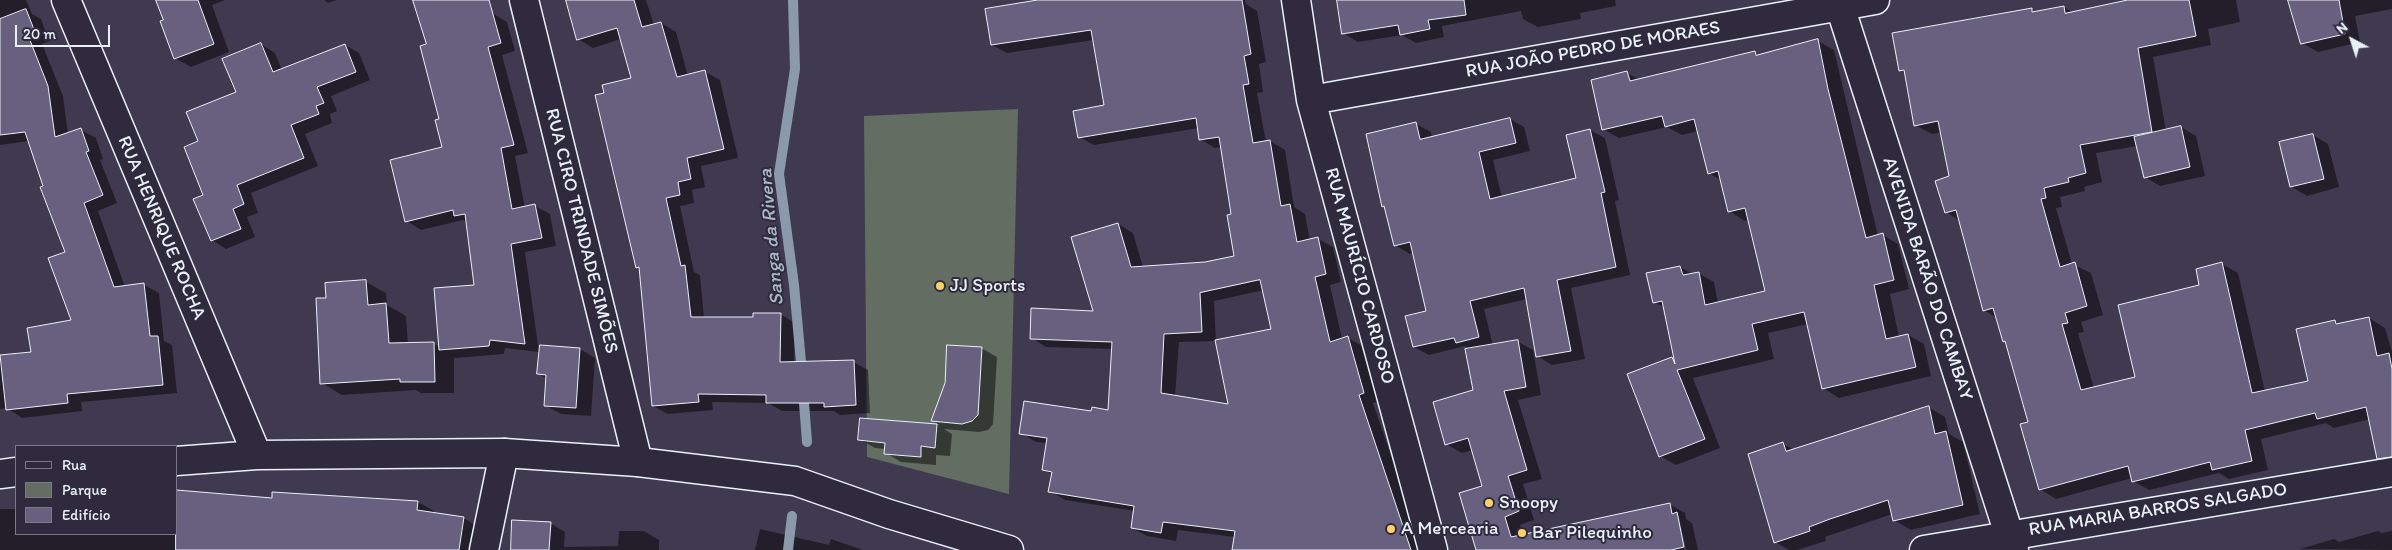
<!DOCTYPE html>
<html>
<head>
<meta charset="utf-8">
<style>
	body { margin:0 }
	#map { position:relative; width:2392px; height:550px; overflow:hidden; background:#403a51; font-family:Itim,sans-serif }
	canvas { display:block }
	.legend { position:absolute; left:15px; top:445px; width:162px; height:90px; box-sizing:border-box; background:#2f2a3d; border:1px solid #797a88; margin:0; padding:6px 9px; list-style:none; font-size:15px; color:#e8f1f8 }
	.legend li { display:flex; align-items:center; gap:10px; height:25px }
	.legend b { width:25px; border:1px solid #797a88 }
	.north { position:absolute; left:2327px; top:15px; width:50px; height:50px; -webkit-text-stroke:4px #2f2a3d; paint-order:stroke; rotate:320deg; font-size:14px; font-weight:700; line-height:20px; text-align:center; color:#e8f1f8 }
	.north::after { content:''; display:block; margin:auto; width:18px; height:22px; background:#e8f1f8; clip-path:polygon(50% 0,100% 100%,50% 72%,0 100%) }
	.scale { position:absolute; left:15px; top:25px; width:95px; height:22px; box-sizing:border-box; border:2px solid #e8f1f8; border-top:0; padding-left:6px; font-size:15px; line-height:18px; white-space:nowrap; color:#e8f1f8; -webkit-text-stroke:4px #2f2a3d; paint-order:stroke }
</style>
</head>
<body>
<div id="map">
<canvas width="2392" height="550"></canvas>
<ul class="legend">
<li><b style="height:6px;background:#2f2a3d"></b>Rua</li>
<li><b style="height:14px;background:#636d61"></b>Parque</li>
<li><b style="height:14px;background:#67617f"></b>Edifício</li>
</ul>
<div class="north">N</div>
<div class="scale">20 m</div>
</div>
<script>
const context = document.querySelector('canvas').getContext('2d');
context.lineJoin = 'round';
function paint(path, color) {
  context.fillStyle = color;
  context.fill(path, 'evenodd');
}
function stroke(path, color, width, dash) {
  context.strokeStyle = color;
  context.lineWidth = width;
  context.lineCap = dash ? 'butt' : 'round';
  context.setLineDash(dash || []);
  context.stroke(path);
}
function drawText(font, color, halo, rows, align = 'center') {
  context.font = font + ' Itim,sans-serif';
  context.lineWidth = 4;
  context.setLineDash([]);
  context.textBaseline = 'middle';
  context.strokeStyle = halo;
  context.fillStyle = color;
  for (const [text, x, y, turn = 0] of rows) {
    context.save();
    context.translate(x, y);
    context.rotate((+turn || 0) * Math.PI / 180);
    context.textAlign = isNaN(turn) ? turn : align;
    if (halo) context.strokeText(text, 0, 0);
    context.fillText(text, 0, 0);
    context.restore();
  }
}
const green = new Path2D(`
	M1018,109L1009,494L867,457L864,116Z`);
const shadow = new Path2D(`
	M0,0H26L32,14L41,19L49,41L42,44L63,96L68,134L81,130L96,138L103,159L100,160L117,203L98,211L125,287L144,285L159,293L164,341L172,345L177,393L81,402L82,411L22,418L7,408L0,409V358L32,353L72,321L67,253L29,141L0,145Z
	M158,0H225L212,5L229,52L191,67L175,58Z
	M324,0H337L328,3Z
	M414,0H484L492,13L507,22L515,51L502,55L528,153L515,156L525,208L535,206L550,214L556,246L525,252L539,352L505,348L504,354L454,358V393H421L416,390L342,395L322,383L327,299L366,282L386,293L387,305L406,316L408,344H434L440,347L475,286L467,222L463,220L421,230L407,221L444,148L427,45Z
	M567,0H646L654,25L661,23L676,32L688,76L705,72L720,80L738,158L701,166L705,187L692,190L694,203L680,206L694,272L700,275L704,318H754L780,314L795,323L794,363L853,362L868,370L870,413L840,415L834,411H782L768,403L712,402L713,410L668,414L653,406L640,269L637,267L606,94L632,79L621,39L593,48L578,39Z
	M1043,0H1245L1246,4L1257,11L1266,62L1259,64L1263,92L1257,93L1266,142L1270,141L1285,150L1294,207L1305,214L1310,241L1318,239L1333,247L1341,282L1330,285L1342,339L1348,338L1363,346L1379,401L1373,403L1423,550H1233L1235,537L1178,530L1176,541L1147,536L1132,528L1135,511L1065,500L1050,491L1053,475L1043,469L1048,443L1036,442L1021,433L1092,412L1109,411L1113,349L1046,347L1032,338L1095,312L1118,224L1133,233L1143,267L1206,264L1236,257L1232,215L1221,147L1215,148L1200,139L1199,128L1094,145L1079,137L1105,106L1094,40L1007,53L992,45ZM1264,290L1273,330L1230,405L1175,396L1179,342L1216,341L1214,301Z
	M1338,0H1615L1616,6L1580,13L1581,19L1538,27L1523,19L1521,11L1442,26L1444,37L1416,43L1402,35L1358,42L1343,33Z
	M2134,0H2236L2240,22L2208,29L2211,45L2153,57L2166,131L2181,127L2196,136L2205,176L2160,186L2145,177L2137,146L2096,153L2102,182L2084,187L2085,191L2060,197L2062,207L2056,208L2072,264L2091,273L2103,315L2081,322L2084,332L2078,333L2094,388L2137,378L2201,286L2222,264L2238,273L2265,392L2309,382L2335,321L2341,325L2369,318L2385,328L2392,352V442L2370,419L2334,428L2326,423L2261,439L2268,470L2229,479L2219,473L2149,490L2133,481L2132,478L2056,499L2040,489L2029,423L2006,342L2004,341L1997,318L1984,310L1960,221L1946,212L1950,177L1942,132L1932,134L1915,125L1906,73L1900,70L2031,9L2037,12L2064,7L2073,13Z
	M2289,0H2392V9L2355,16L2360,42L2318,52L2302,43Z
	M1818,41L1834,50L1878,236L1883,235L1898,244L1909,289L1890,294L1899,337L1908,335L1924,344L1931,376L1839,398L1823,388L1808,324L1768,333L1774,359L1693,378L1720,448L1676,465L1660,456L1672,358L1676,360L1665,308L1654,302L1680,267L1693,274L1698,273L1714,282L1718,304L1766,292L1749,220L1745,221L1729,211L1721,180L1709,173L1698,131L1682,135L1667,127L1619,138L1603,129L1627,73L1640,80L1755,53L1760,55Z
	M261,44L275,53L282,70L345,45L359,53L370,80L331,96L337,111L330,114L332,123L305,134L318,166L251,193L258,213L247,217L255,237L226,249L212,240L199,142L237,93Z
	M1510,119L1524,127L1530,151L1493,160L1502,198L1578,179L1567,136L1590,130L1605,138L1619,200L1615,201L1630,275L1571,288L1585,359L1552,365L1537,356L1527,299L1484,309L1493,346L1517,341L1533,350L1541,395L1518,400L1542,479L1523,484L1534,520L1520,525L1523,535L1669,504L1685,513L1686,519L1692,523L1698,550H1686L1679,517L1676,513L1684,550H1477L1484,487L1473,450L1462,453L1446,444L1474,391L1471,350L1465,346L1429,355L1414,347L1428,312L1414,253L1410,254L1395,245L1386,208L1383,206L1416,124L1431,132L1432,138Z
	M2313,135L2328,144L2339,187L2307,196L2292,187Z
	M981,348L997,357L993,424L988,430L979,432L944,429L952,434L950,456L936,455V465L901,462L886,453V449L875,448L859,439L861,419L940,425L932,421Z
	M580,349L595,358L591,416L561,414L545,405L547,379L539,374Z
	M1928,407L1945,417L1949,434L1963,442L1980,514L1911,530L1894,520L1892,514L1825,537L1826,541L1797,550H1789L1775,542L1783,444L1794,450Z
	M273,499L418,502L434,511V514L464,518L480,528L476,550H0V509H16V534H176Z
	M550,523L565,532L564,547L618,546L619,531H644L659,540V550H511Z
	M760,529L829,545L831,539L863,550H755Z
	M2378,531L2382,533L2392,531V550L2300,549L2334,539L2339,542Z`);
const stream = new Path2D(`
	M793,0L795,69L779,174L794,285L802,373
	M803,390L807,442
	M788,550L792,516`);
const building = new Path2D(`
	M156,0H198L214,44L174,59L160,21L163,20Z
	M413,0H489L501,43L488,47L514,145L501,148L512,209L535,204L542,238L511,244L525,344L490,340L489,346L439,350L434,288L474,285L465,214L454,216L453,210L405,222L390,160L442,147L435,120L439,119L420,46L426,44Z
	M566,0H634L642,27L661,22L677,77L705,70L724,149L687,158L691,179L678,182L680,195L666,198L681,266L685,265L691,317H753V313H781L780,362L854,360L856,405L824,407V403H766V395L698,394L699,402L652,406L639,267L636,268L595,95L604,93L602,85L631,78L617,28L577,40Z
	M1038,0H1242L1251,54L1244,56L1249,84L1243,85L1253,143L1270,140L1281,206L1290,204L1297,242L1318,237L1326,274L1315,277L1330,342L1348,336L1364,393L1359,395L1411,550H1232L1235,531L1163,522L1161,533L1131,528L1134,506L1048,492L1052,472L1042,470L1047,438L1019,434L1024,401L1091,411L1092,407L1108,410L1112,342L1030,339L1031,308L1093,311L1071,237L1118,223L1131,267L1205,262L1234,256L1227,215L1231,214L1219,137L1199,140L1196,118L1078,138L1073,111L1104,105L1091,30L991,45L985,9ZM1260,280L1271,329L1215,340L1228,404L1161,393L1164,334L1202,332L1200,293Z
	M1337,0H1464L1466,15L1428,20L1430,29L1400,35L1398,25L1342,34Z
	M2128,0H2189L2196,36L2138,48L2152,132L2080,145L2086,173L2068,178L2069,182L2044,188L2046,198L2041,199L2060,267L2075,262L2087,306L2065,313L2068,323L2062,324L2081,390L2135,377L2118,305L2199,285L2196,269L2222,262L2252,393L2308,381L2296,329L2335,320L2336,324L2369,317L2377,356L2389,353L2392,369V457L2377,459L2366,407L2317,419L2315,413L2245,430L2252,461L2212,470L2210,462L2132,482L2128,466L2039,490L2020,424L2028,422L2005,341L2003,342L1993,308L1983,311L1956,210L1945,213L1935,181L1949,176L1938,121L1914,126L1904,70L1899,71L1892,33L2032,8V12L2064,6L2065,13Z
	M2288,0H2339L2345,34L2301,44Z
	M26,9L35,32L28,35L48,86L55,137L81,128L89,151L86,152L103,195L84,203L114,287L144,283L150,336H158L163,385L67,394L68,403L6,410L0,355L31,352L27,328L71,320L48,258L65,252L40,187L43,186L25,132L0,135V19Z
	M1818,39L1828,89L1866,238L1883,233L1894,280L1874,285L1886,339L1908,334L1916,367L1822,389L1804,312L1752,324L1758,350L1677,370L1705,439L1659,457L1627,374L1672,357L1675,364L1662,301L1653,303L1646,273L1680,266L1683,275L1699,272L1705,305L1765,291L1745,208L1728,212L1718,171L1708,174L1694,119L1665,127L1662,116L1602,130L1591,80L1627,71L1630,81L1755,51L1756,55Z
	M261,43L273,72L345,44L356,72L317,87L324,103L316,106L319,114L291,125L304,158L237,185L244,204L233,209L241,229L211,241L193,199L203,195L184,147L198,141L186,112L236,92L222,59Z
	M1510,118L1516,143L1479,152L1490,199L1576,178L1566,135L1590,129L1605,192L1601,193L1616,267L1557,280L1571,351L1536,357L1524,288L1470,301L1479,337L1456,343L1454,338L1413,347L1405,316L1426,311L1410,242L1394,246L1384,206L1382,207L1366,134L1416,122L1420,139Z
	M2181,126L2190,167L2144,178L2134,137Z
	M2313,134L2324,179L2290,187L2279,142Z
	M366,280L368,305L386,303L389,343L434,342L435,382H400V379L320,384L316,298H326L325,283Z
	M1518,340L1526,387L1504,391L1527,470L1508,476L1519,511L1505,517L1511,537L1670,503L1672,514L1677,512L1684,547L1671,550H1476L1459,493L1482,486L1468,438L1445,445L1433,402L1473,390L1465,349Z
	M540,345L580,348L576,408L544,406L546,375L537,374Z
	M947,345L982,347L978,415L972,421L962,424L931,421L945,383Z
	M1929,406L1935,434L1946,431L1963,505L1893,521L1888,500L1830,519L1809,527L1810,531L1774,543L1748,454L1783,442L1786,451Z
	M860,418L937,424L935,448L921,446V457L884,454L885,443L858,440Z
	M176,490L272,498V492L418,501L417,510L464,517L459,550H176Z
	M512,520L551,522L549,550H511Z`);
const street = new Path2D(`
	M524,0L638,462
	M1296,0L1311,100L1433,550
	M1838,0L2014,550
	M1311,100L1875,0
	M484,550L504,453`);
const secondary = new Path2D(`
	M66,0L257,455
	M176,461L257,455L504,453L638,462L795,481L889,514L1009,550
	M0,474L16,472
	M1924,550L2392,472`);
const markers = [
	[940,286,5,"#ffd166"],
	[1489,503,5,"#ffd166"],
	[1391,529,5,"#ffd166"],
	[1522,533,5,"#ffd166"]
];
const streetNames = [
	["RUA JOÃO PEDRO DE MORAES",1593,50,-10],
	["RUA HENRIQUE ROCHA",161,228,67],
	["RUA CIRO TRINDADE SIMÕES",581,231,76],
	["RUA MAURÍCIO CARDOSO",1359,276,75],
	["AVENIDA BARÃO DO CAMBAY",1927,279,72],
	["RUA MARIA BARROS SALGADO",2158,510,-9]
];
const poiNames = [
	["JJ Sports",950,286],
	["Snoopy",1499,503],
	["A Mercearia",1401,529],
	["Bar Pilequinho",1532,533]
];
const waterNames = [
	["Sanga da Rivera",772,237,-95]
];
paint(green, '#636d61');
paint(shadow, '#0007');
stroke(stream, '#8a9aaa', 10);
paint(building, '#67617f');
stroke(building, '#e8f1f8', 1);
stroke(street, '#e8f1f8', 31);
stroke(secondary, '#e8f1f8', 31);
stroke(street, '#2f2a3d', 28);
stroke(secondary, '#2f2a3d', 28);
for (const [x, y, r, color] of markers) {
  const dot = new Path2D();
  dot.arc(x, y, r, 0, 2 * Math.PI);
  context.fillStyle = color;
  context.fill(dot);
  stroke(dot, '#2f2a3d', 2);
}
drawText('19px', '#e8f1f8', '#2f2a3d', streetNames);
drawText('19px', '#e8f1f8', '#2f2a3d', poiNames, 'left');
drawText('italic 20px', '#a9b7c4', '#2f2a3d', waterNames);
</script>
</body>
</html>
